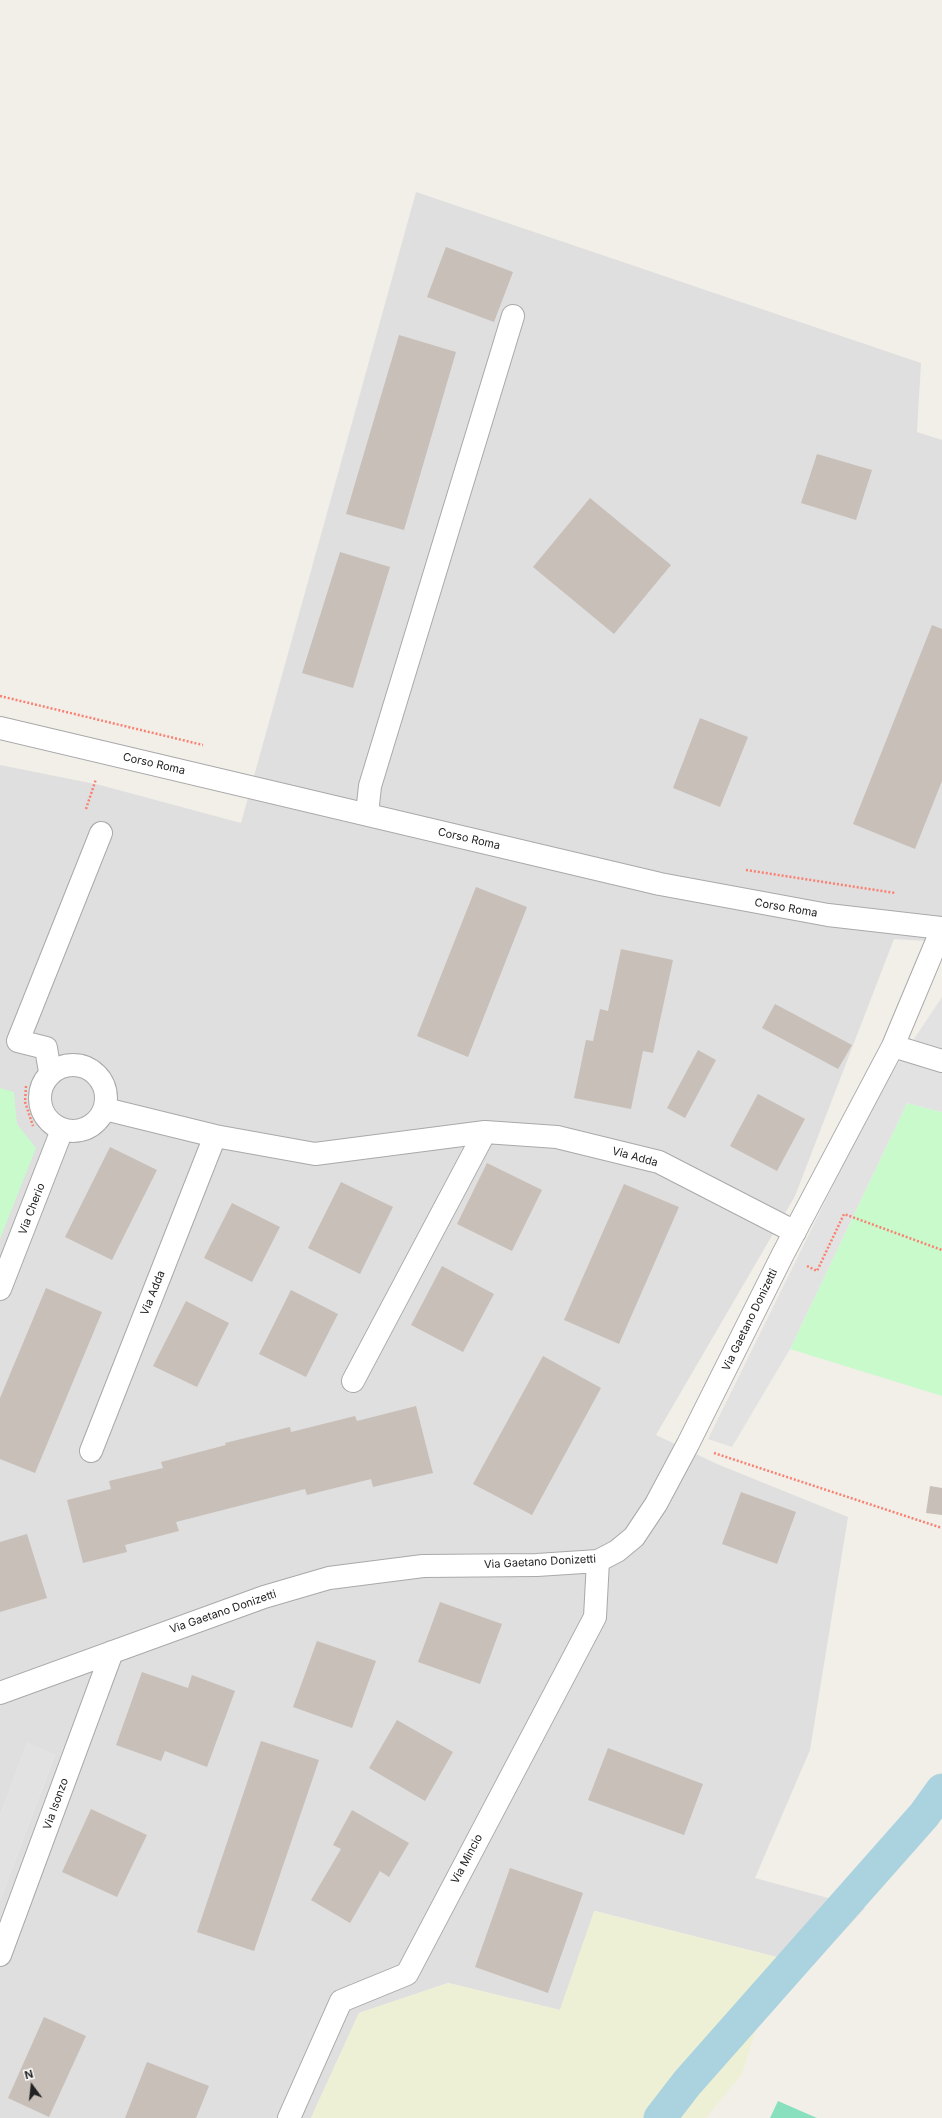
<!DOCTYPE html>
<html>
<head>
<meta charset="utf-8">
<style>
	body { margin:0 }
	#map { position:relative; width:942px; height:2118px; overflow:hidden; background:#f2efe9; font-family:Inter,sans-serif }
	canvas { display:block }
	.north { position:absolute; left:12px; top:2066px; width:40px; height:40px; -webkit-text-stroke:3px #fff; paint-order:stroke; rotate:345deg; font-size:11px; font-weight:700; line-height:16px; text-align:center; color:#222 }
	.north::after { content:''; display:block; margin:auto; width:14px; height:18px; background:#222; clip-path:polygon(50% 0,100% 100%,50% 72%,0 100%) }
</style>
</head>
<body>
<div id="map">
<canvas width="942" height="2118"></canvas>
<div class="north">N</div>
</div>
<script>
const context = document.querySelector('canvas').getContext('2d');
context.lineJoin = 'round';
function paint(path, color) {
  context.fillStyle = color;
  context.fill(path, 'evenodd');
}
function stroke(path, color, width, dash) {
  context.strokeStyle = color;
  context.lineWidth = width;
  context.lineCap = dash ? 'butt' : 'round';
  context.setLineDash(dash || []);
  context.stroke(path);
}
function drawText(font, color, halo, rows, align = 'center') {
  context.font = font + ' Inter,sans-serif';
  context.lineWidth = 4;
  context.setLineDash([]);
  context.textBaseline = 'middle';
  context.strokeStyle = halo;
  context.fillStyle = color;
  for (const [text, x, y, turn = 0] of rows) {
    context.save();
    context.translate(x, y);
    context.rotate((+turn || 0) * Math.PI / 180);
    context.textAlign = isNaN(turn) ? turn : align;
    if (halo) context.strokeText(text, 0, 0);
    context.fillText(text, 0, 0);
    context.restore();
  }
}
const residential = new Path2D(`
	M416,192L921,363L917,432L942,440V942L894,939L795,1196L656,1435L717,1464L848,1517L810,1750L755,1878L865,1908L812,1966L595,1911L560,2010L448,1983L359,2013L311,2118H0V1900L55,1755L27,1743L0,1816V765L100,785L241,823Z`);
const farmland = new Path2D(`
	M594,1911L812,1966L765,1999L742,2074L706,2118H311L359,2013L448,1983L560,2010Z`);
const park = new Path2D(`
	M0,1088L14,1092L17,1124L36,1148L0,1239Z
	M907,1103L942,1112V1396L790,1349Z`);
const pitch = new Path2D(`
	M778,2101L817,2118H770Z`);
const parking = new Path2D(`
	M942,997V1112L907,1103L790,1349L732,1447L708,1439L880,1090Z
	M27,1742L55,1755L0,1900V1816Z`);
const canal = new Path2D(`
	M660,2118L687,2083L924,1815L942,1790`);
const building = new Path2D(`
	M446,247L513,272L494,322L427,297Z
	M399,335L456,352L404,530L346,514Z
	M817,454L872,470L856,520L801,503Z
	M590,498L671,565L614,634L533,567Z
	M340,552L390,567L353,688L302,673Z
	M932,625L942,629V781L915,849L853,824Z
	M700,718L748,737L720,807L673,788Z
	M476,887L527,907L468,1057L417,1036Z
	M621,949L673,960L653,1053L643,1051L631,1109L574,1098L586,1040L593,1041L600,1009L608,1011Z
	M775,1004L852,1045L838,1069L762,1028Z
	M698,1050L716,1060L685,1118L667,1108Z
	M758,1094L805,1119L777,1171L730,1146Z
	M110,1147L157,1170L112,1260L65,1237Z
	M487,1163L542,1190L512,1251L457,1224Z
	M341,1182L393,1207L360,1274L308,1248Z
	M624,1184L679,1207L619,1344L564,1320Z
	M232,1203L280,1227L252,1282L204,1258Z
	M442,1266L494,1294L463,1352L411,1325Z
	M46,1288L102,1312L35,1473L0,1459V1398Z
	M291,1290L338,1314L306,1377L259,1354Z
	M186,1301L229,1323L197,1387L153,1366Z
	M543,1356L601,1388L532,1515L473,1484Z
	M416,1406L433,1473L373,1487L371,1479L307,1495L305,1489L176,1522L179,1531L125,1545L127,1552L83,1563L67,1500L111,1489L109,1481L163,1468L161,1462L226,1445L225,1443L290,1427L291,1432L355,1416L357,1421Z
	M930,1486L942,1488V1515L926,1513Z
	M741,1492L796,1512L777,1564L722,1544Z
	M27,1534L47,1598L0,1612V1542Z
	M440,1602L502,1624L480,1684L418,1662Z
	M317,1641L376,1661L352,1728L293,1707Z
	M142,1672L188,1688L192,1675L235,1691L207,1767L165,1751L161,1761L116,1745Z
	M397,1720L453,1752L425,1801L369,1768Z
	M261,1741L319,1760L254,1951L197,1932Z
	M608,1748L703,1784L684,1835L588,1800Z
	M91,1809L147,1835L117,1897L62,1872Z
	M352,1810L409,1843L389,1877L380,1871L350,1923L311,1900L341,1849L333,1845Z
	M510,1868L583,1893L548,1993L475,1967Z
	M44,2017L86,2036L49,2117L8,2098Z
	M147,2062L209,2086L196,2118H125Z`);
const path = new Path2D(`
	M0,696L203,745
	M86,809L96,779
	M746,870L895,893
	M26,1086L25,1102L33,1126
	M807,1266L817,1271L844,1214L942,1250
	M714,1453L942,1528`);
const minor = new Path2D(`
	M367,814L370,786L513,316
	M893,1046L942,1061
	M40 1098a33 33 0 1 1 66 0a33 33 0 1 1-66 0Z
	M50,1072L46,1048L18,1041L101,833
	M105,1109L215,1136L315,1154L485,1132L557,1137L659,1162L795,1232
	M0,1289L62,1130
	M353,1381L485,1132
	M91,1451L215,1136
	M0,1693L264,1597L329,1578L423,1566L537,1565L598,1561L617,1551L634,1537L656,1504L688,1444L783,1254L893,1046L942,929
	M0,1955L112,1652
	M289,2118L341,2001L407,1974L595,1617L598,1561`);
const tertiary = new Path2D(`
	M0,728L660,884L828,915L942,928`);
const streetNames = [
	["Corso Roma",154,764,13],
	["Corso Roma",469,839,13],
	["Corso Roma",786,908,10],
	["Via Adda",635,1157,15],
	["Via Cherio",32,1209,-69],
	["Via Adda",153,1293,-68],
	["Via Gaetano Donizetti",750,1320,-64],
	["Via Gaetano Donizetti",540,1562,-3],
	["Via Gaetano Donizetti",223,1612,-19],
	["Via Isonzo",56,1804,-70],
	["Via Mincio",467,1859,-62]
];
paint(residential, '#e0dfdf');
paint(farmland, '#eef0d5');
paint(park, '#c8facc');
paint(pitch, '#88e0be');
paint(parking, '#e2e2e2');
stroke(canal, '#aad3df', 33);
paint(building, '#c7bfb8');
stroke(minor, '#a9a9a9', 24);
stroke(tertiary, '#a9a9a9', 24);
stroke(path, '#fa8072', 2.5, [2, 2]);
stroke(minor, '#fff', 22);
stroke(tertiary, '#fff', 22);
drawText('11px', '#222', '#fff', streetNames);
</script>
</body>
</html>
